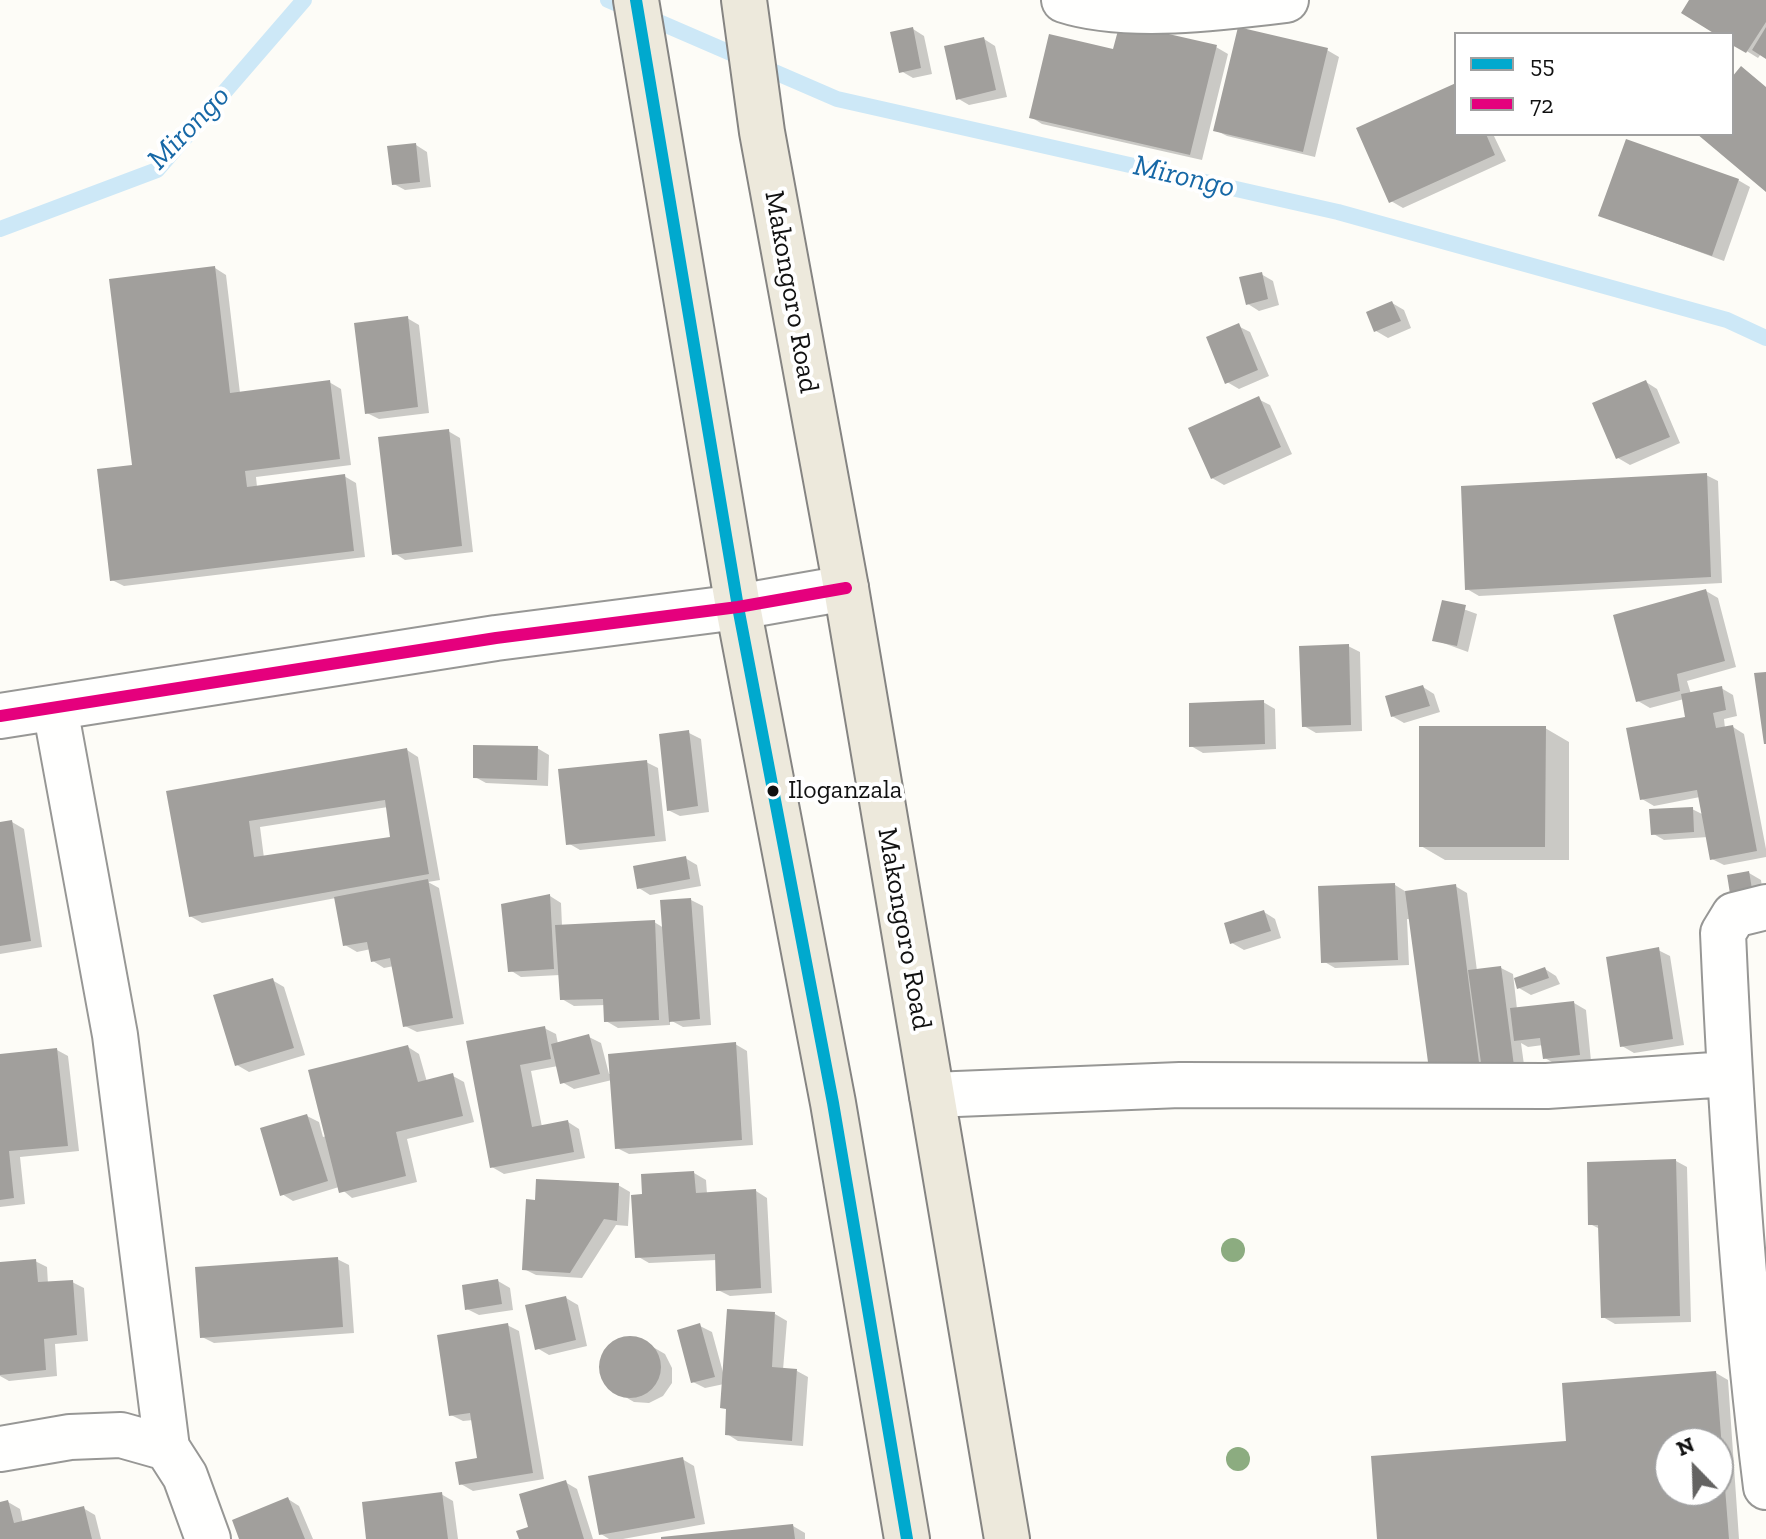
<!DOCTYPE html>
<html>
<head>
<meta charset="utf-8">
<style>
	body { margin:0 }
	#map { position:relative; width:1766px; height:1539px; overflow:hidden; background:#fdfcf7; font-family:"Zilla Slab",serif }
	canvas { display:block }
	.legend { position:absolute; left:1454px; top:32px; width:280px; height:104px; box-sizing:border-box; background:#fff; border:2px solid #a0a0a0; margin:0; padding:10px 14px; list-style:none; font-size:24px; color:#111 }
	.legend li { display:flex; align-items:center; gap:16px; height:40px }
	.legend b { width:40px; border:2px solid #a0a0a0 }
	.north { position:absolute; left:1654px; top:1427px; width:80px; height:80px; box-sizing:border-box; background:#fff; border:2px solid #a0a0a0; border-radius:50%; rotate:337deg; font-size:22px; font-weight:700; line-height:32px; text-align:center; color:#111 }
	.north::after { content:''; display:block; margin:auto; width:28px; height:36px; background:#646362; clip-path:polygon(50% 0,100% 100%,50% 72%,0 100%) }
</style>
</head>
<body>
<div id="map">
<canvas width="1766" height="1539"></canvas>
<ul class="legend">
<li><b style="height:10px;background:#00a9ce"></b>55</li>
<li><b style="height:10px;background:#e5007d"></b>72</li>
</ul>
<div class="north">N</div>
</div>
<script>
const context = document.querySelector('canvas').getContext('2d');
context.lineJoin = 'round';
function paint(path, color) {
  context.fillStyle = color;
  context.fill(path, 'evenodd');
}
function stroke(path, color, width, dash) {
  context.strokeStyle = color;
  context.lineWidth = width;
  context.lineCap = dash ? 'butt' : 'round';
  context.setLineDash(dash || []);
  context.stroke(path);
}
function drawText(font, color, halo, rows, align = 'center') {
  context.font = font + ' "Zilla Slab",serif';
  context.lineWidth = 8;
  context.setLineDash([]);
  context.textBaseline = 'middle';
  context.strokeStyle = halo;
  context.fillStyle = color;
  for (const [text, x, y, turn = 0] of rows) {
    context.save();
    context.translate(x, y);
    context.rotate((+turn || 0) * Math.PI / 180);
    context.textAlign = isNaN(turn) ? turn : align;
    if (halo) context.strokeText(text, 0, 0);
    context.fillText(text, 0, 0);
    context.restore();
  }
}
const shadow = new Path2D(`
	M1766,0V56L1761,54L1758,58L1732,42V34H1718Z
	M913,29L924,36L932,74L913,78L901,71Z
	M984,39L995,46L1007,97L969,105L957,98Z
	M1216,47L1228,54L1202,160L1042,124L1031,117L1115,52Z
	M1327,50L1339,57L1315,157L1227,136L1215,130Z
	M1456,85V134H1493L1506,161L1403,208L1391,201Z
	M416,145L427,152L431,187L405,190L394,184Z
	M1738,180L1750,187L1724,261L1601,216Z
	M215,268L226,275L240,393L329,382L341,389L351,465L256,477L257,487L344,476L356,483L365,557L124,586L112,580Z
	M1261,274L1273,281L1279,305L1259,311L1248,304Z
	M1392,303L1404,310L1411,328L1388,338L1376,331Z
	M407,318L419,325L429,413L379,419L367,413Z
	M1238,326L1250,332L1269,376L1239,389L1227,382Z
	M1646,382L1657,389L1680,443L1630,465L1618,458Z
	M1258,399L1270,405L1292,454L1224,485L1212,478Z
	M448,431L460,438L473,552L405,560L394,553Z
	M1706,475L1718,481L1722,583L1479,596L1467,589Z
	M1706,591L1718,598L1736,667L1687,681L1691,694L1721,688L1733,695L1737,716L1724,719L1725,728L1733,727L1744,734L1766,849V857L1724,865L1712,859L1708,837L1664,840L1652,833L1692,809L1704,815L1700,797L1654,806L1642,799L1687,718L1684,699L1650,708L1638,701Z
	M1444,602L1477,614L1468,652L1435,640Z
	M1348,646L1360,652L1362,731L1316,733L1304,726Z
	M1423,687L1434,694L1440,712L1404,723L1392,716Z
	M1263,702L1275,709L1276,749L1203,753L1191,746Z
	M1545,728L1569,742V860H1445L1421,846Z
	M689,733L701,739L709,812L680,816L668,810Z
	M537,748L549,755L548,786L486,783L475,777Z
	M407,750L418,757L440,880L428,882L439,888L464,1024L417,1032L405,1026L394,966L384,968L373,961L371,949L357,952L345,945L336,898L202,923L190,916L169,793ZM388,807L393,838L264,858L260,827Z
	M646,762L658,768L666,841L580,850L568,843Z
	M12,822L24,829L42,947L0,954V824Z
	M685,858L697,865L701,886L650,895L639,888Z
	M1749,873L1761,880L1764,901L1745,905Z
	M1395,885L1408,893L1455,886L1467,893L1477,971L1501,968L1513,974L1517,1009L1574,1003L1586,1010L1591,1061L1557,1065L1545,1058L1543,1045L1528,1047L1521,1043L1525,1072L1443,1083L1410,919H1407L1409,965L1335,968L1323,961Z
	M550,896L561,903L562,926L654,922L664,928L691,900L703,906L711,1025L683,1027L670,1020V1025L618,1028L606,1021V1005L574,1006L562,999L560,975L521,977L510,970Z
	M1264,912L1275,919L1281,938L1244,950L1232,943Z
	M1658,950L1670,956L1684,1045L1634,1053L1622,1046Z
	M1545,969L1556,976L1560,984L1531,995L1519,988Z
	M272,980L284,987L305,1055L249,1072L237,1065Z
	M544,1028L556,1034L558,1044L589,1037L601,1043L609,1074L735,1044L747,1051L753,1145L629,1154L617,1148L612,1080L574,1089L562,1082L558,1066L531,1071L542,1127L568,1122L579,1129L585,1158L504,1174L492,1167L469,1043Z
	M408,1047L419,1054L427,1082L453,1076L464,1082L474,1122L407,1139L417,1182L352,1198L339,1187L293,1201L282,1194L307,1116L319,1122L323,1137L326,1136Z
	M57,1050L68,1056L79,1151L20,1157L25,1204L0,1207V1056Z
	M1676,1161L1687,1167L1691,1322L1615,1324L1603,1317L1600,1229L1590,1224Z
	M694,1173L706,1180L707,1194L756,1191L767,1198L772,1293L730,1296L718,1290L717,1260L649,1263L637,1256L644,1196Z
	M618,1185L630,1192L628,1226L616,1225L582,1278L536,1275L524,1269Z
	M337,1259L349,1265L354,1333L214,1343L202,1337Z
	M35,1261L47,1267L48,1284L72,1282L84,1288L88,1341L55,1344L57,1376L9,1381L0,1376V1264Z
	M498,1281L510,1288L513,1310L479,1315L467,1309Z
	M566,1298L578,1305L587,1346L549,1355L537,1348Z
	M775,1314L787,1321L783,1370L797,1371L808,1377L803,1446L738,1441L727,1434L728,1410L724,1384L705,1388L693,1382L700,1326L712,1332L724,1376Z
	M507,1325L519,1331L544,1479L473,1491L461,1484L479,1459L473,1420L463,1421L451,1415Z
	M624,1338L639,1339L665,1354L672,1368V1383L663,1396L649,1403L634,1402L608,1387L601,1373L602,1358L610,1345Z
	M1716,1373L1728,1380L1739,1539H1379ZM1670,1443H1718V1491H1670Z
	M682,1459L694,1466L705,1524L623,1539H609L601,1534Z
	M565,1482L577,1489L593,1539H521Z
	M441,1494L453,1501L458,1539H368Z
	M288,1499L299,1506L313,1539H242Z
	M8,1502L20,1509L23,1523L83,1508L95,1515L101,1539H0V1504Z
	M793,1526L805,1533V1539H660Z`);
const stream = new Path2D(`
	M608,0L837,99L1338,212L1727,320L1766,338
	M0,229L157,170L304,0`);
const building = new Path2D(`
	M1689,0H1766V22L1746,53L1732,45V34H1715L1681,13Z
	M1120,23L1217,45L1190,155L1029,118L1049,34L1113,49Z
	M913,27L921,68L899,73L890,32Z
	M1238,27L1328,48L1303,152L1213,131Z
	M1766,27V59L1752,50Z
	M984,37L996,90L956,100L944,46Z
	M1741,66L1766,87V192L1697,134H1732V77Z
	M1456,83V134H1486L1495,155L1389,203L1356,128Z
	M1626,139L1739,179L1712,256L1598,216Z
	M416,143L420,182L392,185L387,146Z
	M215,266L230,393L330,380L340,459L245,471L247,487L345,474L354,551L110,581L97,469L132,465L109,279Z
	M1262,272L1268,299L1246,305L1239,277Z
	M1392,301L1401,321L1374,332L1366,312Z
	M408,316L418,407L365,414L354,323Z
	M1239,323L1258,370L1225,384L1206,337Z
	M1646,380L1670,437L1616,459L1592,403Z
	M1259,396L1281,447L1211,479L1188,428Z
	M449,429L462,546L392,555L378,437Z
	M1707,473L1711,577L1465,590L1461,486Z
	M1706,589L1725,661L1677,674L1680,691L1636,702L1613,615Z
	M1442,600L1466,605L1457,646L1432,641Z
	M1349,644L1351,725L1302,727L1299,646Z
	M1766,672V744H1764L1754,673Z
	M1423,685L1430,706L1391,717L1385,696Z
	M1722,686L1726,710L1713,713L1716,728L1733,725L1757,851L1710,860L1697,790L1640,800L1626,728L1685,717L1681,694Z
	M1264,700L1265,744L1189,747V703Z
	M1419,726H1546L1545,847H1419Z
	M689,730L698,806L667,811L659,734Z
	M473,745L538,746L537,780L473,778Z
	M407,748L429,874L189,917L166,791ZM385,800L390,837L254,857L249,821Z
	M647,760L655,836L566,845L558,769Z
	M1693,807L1694,832L1651,835L1649,809Z
	M12,820L31,941L0,946V822Z
	M686,856L690,879L637,889L633,866Z
	M1749,871L1753,895L1731,900L1727,875Z
	M428,879L453,1018L403,1027L390,958L371,962L367,942L343,946L334,897Z
	M1395,883L1398,960L1321,963L1318,886Z
	M1456,884L1480,1070L1430,1077L1405,891Z
	M550,894L554,969L508,972L501,904Z
	M691,898L700,1019L669,1022L660,900Z
	M1264,910L1271,931L1230,944L1224,923Z
	M655,920L659,1020L604,1022L603,999L560,1000L555,925Z
	M1659,947L1673,1039L1620,1047L1606,957Z
	M1501,966L1514,1066L1482,1070L1468,970Z
	M1545,967L1549,978L1517,989L1514,978Z
	M273,978L294,1048L235,1066L213,995Z
	M1574,1001L1580,1055L1543,1059L1540,1038L1514,1041L1510,1008Z
	M545,1026L551,1059L520,1065L532,1127L568,1120L574,1152L490,1168L466,1041Z
	M589,1034L600,1074L560,1084L551,1044Z
	M736,1042L742,1140L615,1149L608,1054Z
	M408,1045L418,1082L453,1073L463,1116L396,1132L406,1176L339,1193L308,1070Z
	M57,1048L68,1146L9,1151L14,1198L0,1200V1054Z
	M307,1114L328,1181L280,1196L260,1128Z
	M1676,1159L1680,1316L1601,1318L1598,1225H1588L1587,1162Z
	M694,1171L696,1193L756,1189L761,1288L716,1291L715,1254L635,1258L631,1195L642,1194L641,1174Z
	M536,1179L619,1183L617,1221L604,1219L570,1273L522,1270L526,1199L535,1200Z
	M338,1257L343,1327L200,1338L195,1267Z
	M36,1259L38,1282L73,1280L77,1335L44,1339L46,1370L0,1375V1262Z
	M498,1279L502,1304L465,1310L462,1285Z
	M566,1296L576,1340L535,1350L525,1305Z
	M727,1309L775,1312L772,1367L797,1369L792,1441L725,1435L726,1409L720,1408Z
	M508,1323L533,1473L459,1485L455,1462L477,1458L470,1413L449,1416L437,1335Z
	M700,1323L715,1377L691,1383L677,1330Z
	M599 1367a31 31 0 1 1 62 0a31 31 0 1 1-62 0Z
	M1716,1371L1729,1539H1377L1371,1456L1566,1441L1562,1383ZM1670,1443H1718V1491H1670Z
	M683,1457L695,1518L599,1535L588,1476Z
	M566,1480L584,1539H519L516,1531L528,1527L519,1494Z
	M442,1492L448,1539H366L362,1502Z
	M288,1497L305,1539H239L232,1520Z
	M8,1500L14,1523L84,1506L92,1539H0V1502Z
	M793,1524L795,1539H661V1537Z`);
const minor = new Path2D(`
	M1064,0C1125,20 1222,8 1286,0
	M55,708L115,1035L167,1448L185,1476L208,1539
	M1766,907L1734,915L1723,933C1731,1118 1743,1303 1766,1487
	M932,1095L1180,1085L1547,1086L1729,1074
	M0,1449L70,1437L121,1435L167,1448`);
const tertiary = new Path2D(`
	M0,716L496,638L738,607L846,588`);
const primary = new Path2D(`
	M636,0L738,607L833,1103L907,1539
	M744,0L762,132L846,588L1007,1539`);
const bus1 = new Path2D(`
	M636,0L738,607L833,1103L907,1539`);
const bus2 = new Path2D(`
	M0,716L496,638L738,607L846,588`);
const trees = [
	[1233,1250],
	[1238,1459]
];
const markers = [
	[773,791,7,"#111"]
];
const busNames = [
	["Iloganzala",788,791]
];
const streetNames = [
	["Makongoro Road",791,292,80],
	["Makongoro Road",904,929,80]
];
const waterNames = [
	["Mirongo",189,128,-46],
	["Mirongo",1184,177,13]
];
paint(shadow, '#0003');
stroke(stream, '#cde8f7', 16);
paint(building, '#a19f9c');
stroke(minor, '#979795', 48);
stroke(tertiary, '#979795', 48);
stroke(primary, '#858482', 48);
stroke(minor, '#fffffe', 44);
stroke(tertiary, '#fffffe', 44);
stroke(primary, '#ede9dc', 44);
stroke(bus1, '#00a9ce', 12);
stroke(bus2, '#e5007d', 12);
context.fillStyle = '#8cac80';
for (const [x, y] of trees) {
  context.beginPath();
  context.arc(x, y, 12, 0, 2 * Math.PI);
  context.fill();
}
for (const [x, y, r, color] of markers) {
  const dot = new Path2D();
  dot.arc(x, y, r, 0, 2 * Math.PI);
  context.fillStyle = color;
  context.fill(dot);
  stroke(dot, '#fff', 3);
}
drawText('26px', '#111', '#fff', busNames, 'left');
drawText('28px', '#111', '#fff', streetNames);
drawText('italic 30px', '#1768a6', '#fff', waterNames);
</script>
</body>
</html>
